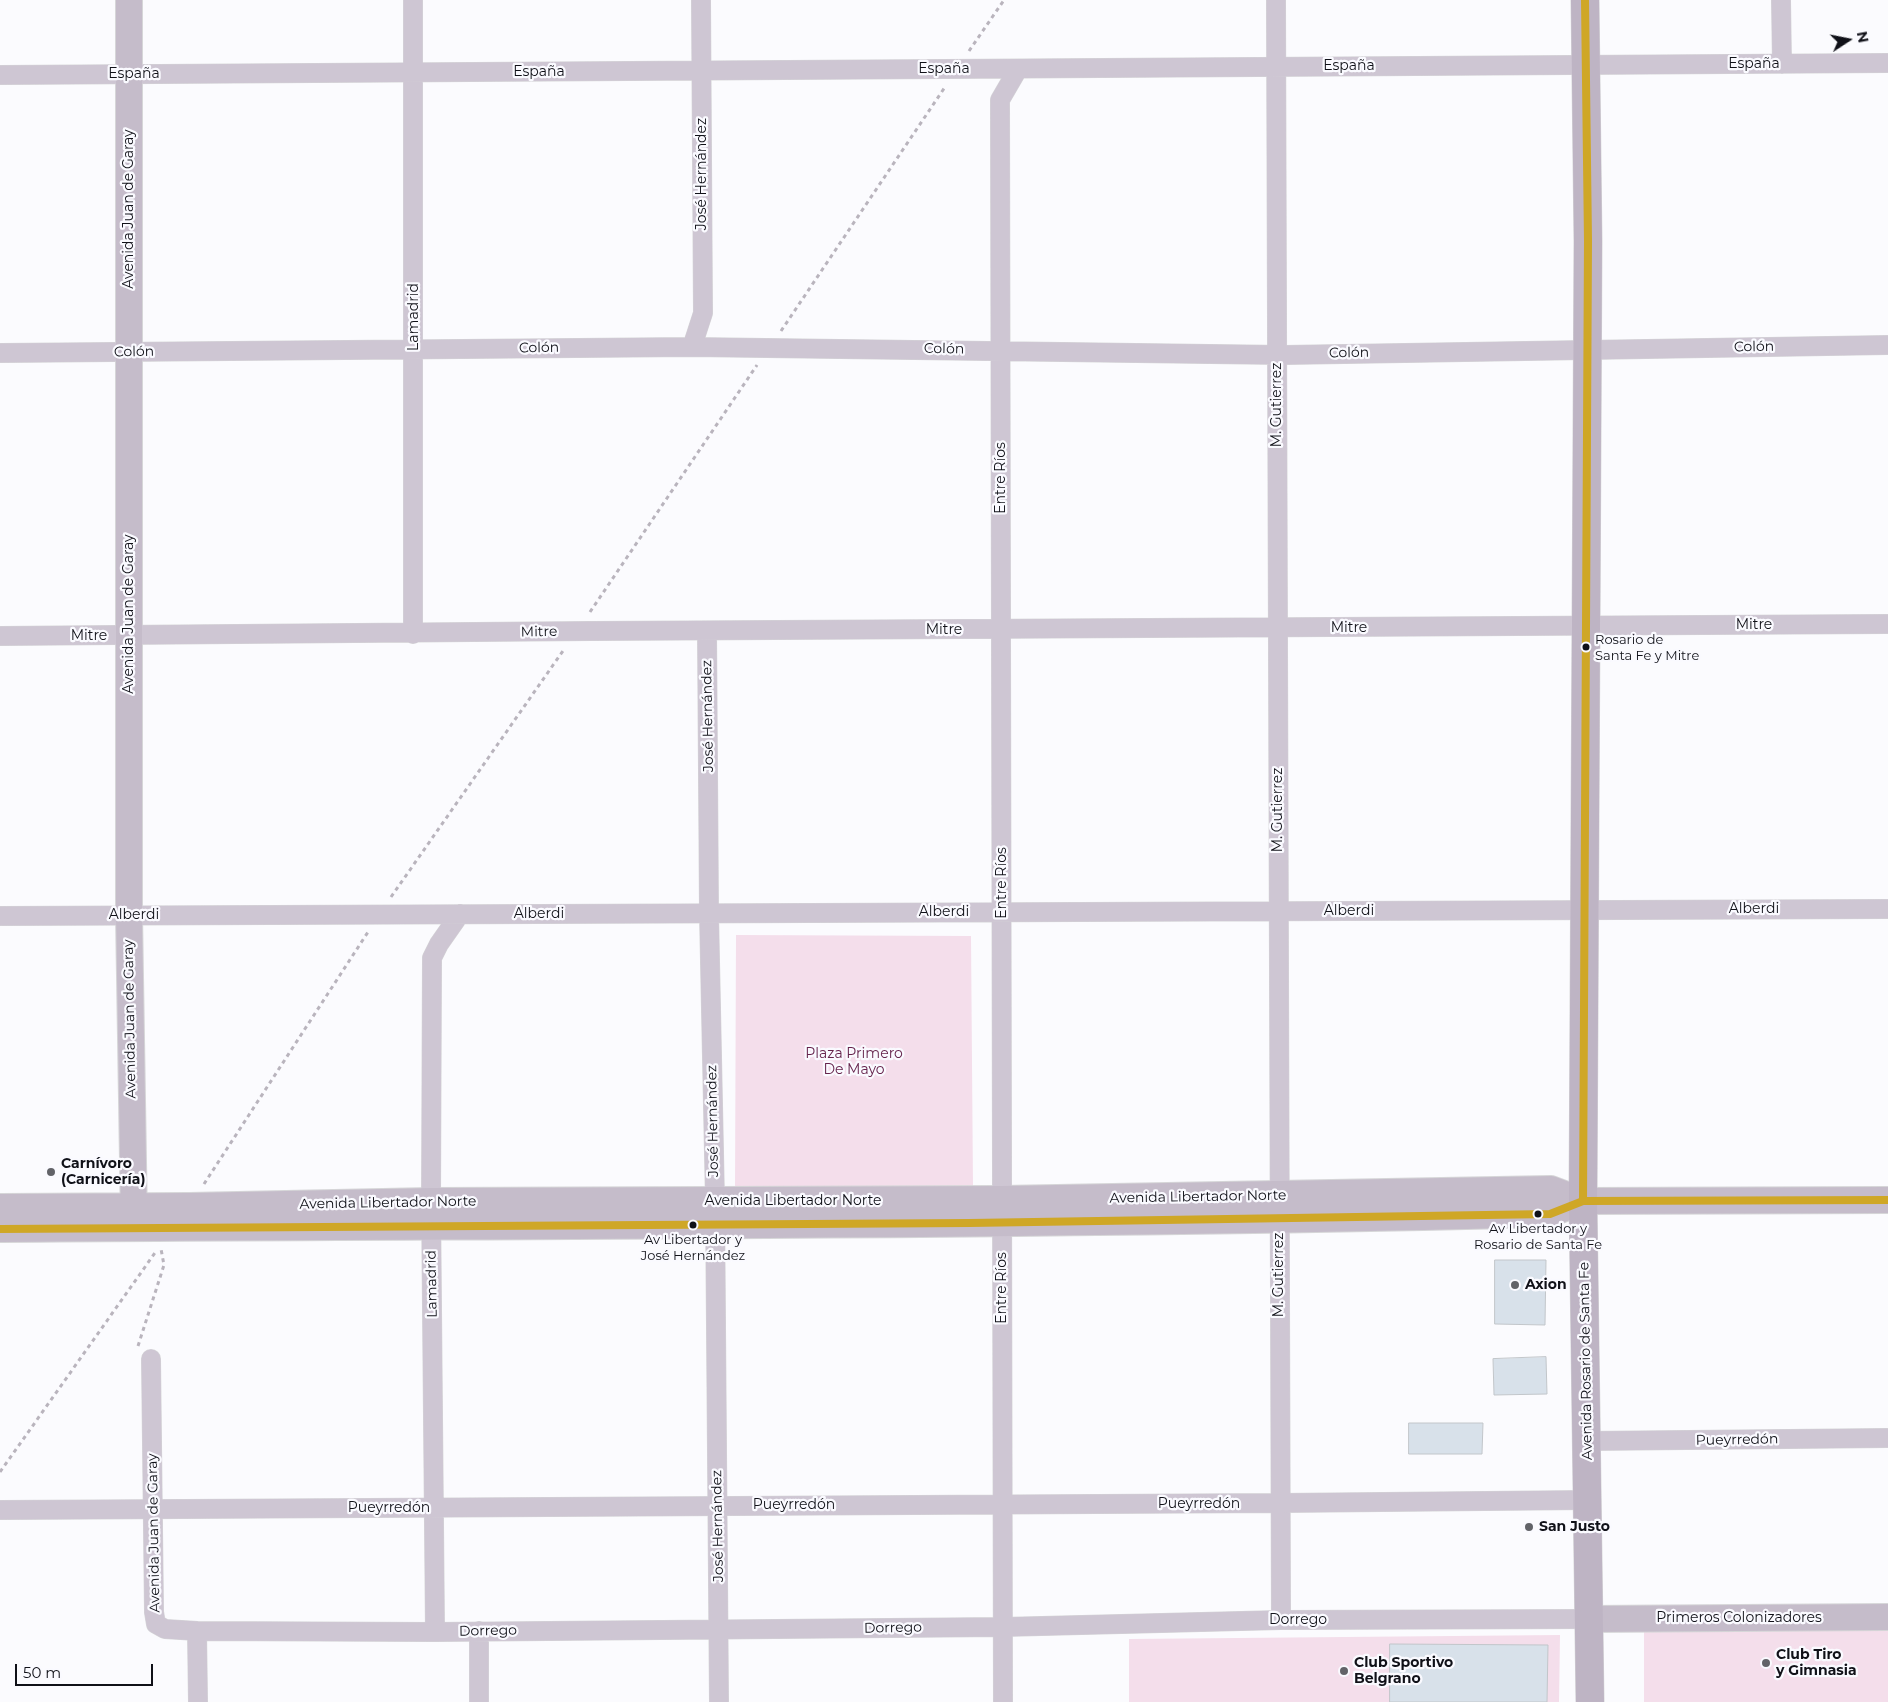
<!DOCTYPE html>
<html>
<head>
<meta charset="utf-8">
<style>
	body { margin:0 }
	#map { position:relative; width:1888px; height:1702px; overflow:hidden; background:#fbfbfe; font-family:Montserrat,sans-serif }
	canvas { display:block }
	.north { position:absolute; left:1823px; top:15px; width:50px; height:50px; -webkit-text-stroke:4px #fafaff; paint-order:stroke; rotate:79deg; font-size:14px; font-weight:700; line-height:20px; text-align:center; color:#101118 }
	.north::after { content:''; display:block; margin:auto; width:18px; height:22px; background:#101118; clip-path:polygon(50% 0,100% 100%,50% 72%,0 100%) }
	.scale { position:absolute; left:15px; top:1664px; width:138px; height:22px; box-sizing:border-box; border:2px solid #101118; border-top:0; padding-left:6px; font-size:15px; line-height:18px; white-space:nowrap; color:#101118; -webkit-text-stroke:4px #fafaff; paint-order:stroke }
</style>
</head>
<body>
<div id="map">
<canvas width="1888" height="1702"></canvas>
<div class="north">N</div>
<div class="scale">50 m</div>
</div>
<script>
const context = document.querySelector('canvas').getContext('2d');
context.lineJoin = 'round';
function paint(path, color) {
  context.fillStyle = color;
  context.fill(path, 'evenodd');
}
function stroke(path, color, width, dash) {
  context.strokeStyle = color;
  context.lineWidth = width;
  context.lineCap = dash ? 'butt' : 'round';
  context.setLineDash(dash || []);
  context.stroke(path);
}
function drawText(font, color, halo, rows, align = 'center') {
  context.font = font + ' Montserrat,sans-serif';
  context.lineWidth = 4.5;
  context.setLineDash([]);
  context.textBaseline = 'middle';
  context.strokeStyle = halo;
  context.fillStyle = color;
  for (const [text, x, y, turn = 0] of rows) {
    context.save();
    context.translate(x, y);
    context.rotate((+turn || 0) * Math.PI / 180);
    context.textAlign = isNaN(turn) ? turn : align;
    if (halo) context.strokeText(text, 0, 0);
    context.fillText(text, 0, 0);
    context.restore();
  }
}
const green = new Path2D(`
	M736,935L971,936L973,1188L735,1190Z
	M1888,1624V1702H1644V1625Z
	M1560,1635L1559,1702H1129V1639Z`);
const building = new Path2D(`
	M1495,1260H1546L1545,1325L1495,1324Z
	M1546,1357L1547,1394L1494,1395L1493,1359Z
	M1409,1423H1483L1482,1454H1409Z
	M1390,1644L1548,1645L1547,1702H1390Z`);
const path = new Path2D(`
	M969,51L1004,0
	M781,331L945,87
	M590,612L757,365
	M391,897L565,648
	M204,1184L368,932
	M138,1346L164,1265L161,1249
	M0,1472L157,1250`);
const street = new Path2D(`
	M413,0V634
	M1276,0L1281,1620
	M1781,0L1782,64
	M0,75L1888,63
	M692,347L703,313L701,0
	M0,353L692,347L1284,355L1888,345
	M707,631L709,913L715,1201L719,1702
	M0,636L592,631L1888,624
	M0,916L1888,909
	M151,1359L154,1612L156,1624L165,1629L197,1631L198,1702
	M1587,1441L1888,1438
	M0,1510L1280,1503L1588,1500
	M197,1631L435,1632L1002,1627L1281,1620L1589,1619
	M435,1632L431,1201L432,958L439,944L460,914
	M479,1702V1631
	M1003,1702L1000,100L1018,69`);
const secondary = new Path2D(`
	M129,0V915L134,1222
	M0,1207L189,1206L431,1201L1002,1199L1551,1189L1583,1201L1888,1200
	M0,1229C517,1225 1033,1227 1550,1214L1583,1201
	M1589,1619L1888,1617`);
const primary = new Path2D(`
	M1585,0L1588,241L1583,1201L1590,1702`);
const bus1 = new Path2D(`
	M1583,1201L1588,241L1585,0
	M0,1229L969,1223L1550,1214L1583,1201L1888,1200`);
const markers = [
	[1586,647,4.5,"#101118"],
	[51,1172,5,"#626368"],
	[1538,1214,4.5,"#101118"],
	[693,1225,4.5,"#101118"],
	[1515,1285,5,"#626368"],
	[1529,1527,5,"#626368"],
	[1766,1663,5,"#626368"],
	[1344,1671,5,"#626368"]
];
const busNames = [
	["Rosario de",1595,640,"left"],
	["Santa Fe y Mitre",1595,656,"left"],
	["Av Libertador y",1538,1229],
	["Rosario de Santa Fe",1538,1245],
	["Av Libertador y",693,1240],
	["José Hernández",693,1256]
];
const streetNames = [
	["España",1754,64],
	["España",1349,66],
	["España",944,69],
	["España",539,72],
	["España",134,74],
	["José Hernández",702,174,-90],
	["Avenida Juan de Garay",129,209,-90],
	["Lamadrid",414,317,-90],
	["Colón",1754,347,-1],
	["Colón",539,348,-1],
	["Colón",944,349,1],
	["Colón",134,352,-1],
	["Colón",1349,353,-1],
	["M. Gutierrez",1277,405,-90],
	["Entre Ríos",1001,478,-90],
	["Avenida Juan de Garay",129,614,-90],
	["Mitre",1754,625],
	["Mitre",1349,628],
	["Mitre",944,630],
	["Mitre",539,632,-1],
	["Mitre",89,636],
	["José Hernández",708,716,-91],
	["M. Gutierrez",1278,810,-90],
	["Entre Ríos",1002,883,-90],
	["Alberdi",1754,909],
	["Alberdi",1349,911],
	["Alberdi",944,912],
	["Alberdi",539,914],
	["Alberdi",134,915],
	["Avenida Juan de Garay",130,1019,-91],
	["José Hernández",713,1121,-91],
	["Avenida Libertador Norte",1198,1197,-1],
	["Avenida Libertador Norte",793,1201],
	["Avenida Libertador Norte",388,1203,-1],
	["M. Gutierrez",1279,1275,-90],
	["Lamadrid",432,1284,-91],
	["Entre Ríos",1002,1288,-90],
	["Avenida Rosario de Santa Fe",1586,1361,-91],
	["Pueyrredón",1737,1440,-1],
	["Pueyrredón",1199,1504],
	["Pueyrredón",794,1505],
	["Pueyrredón",389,1508],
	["José Hernández",718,1526,-91],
	["Avenida Juan de Garay",154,1533,-91],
	["Primeros Colonizadores",1739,1618],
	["Dorrego",1298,1620],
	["Dorrego",893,1628,-1],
	["Dorrego",488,1631,-1]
];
const parkNames = [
	["Plaza Primero",854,1054],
	["De Mayo",854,1070]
];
const poiNames = [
	["Carnívoro",61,1164],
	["(Carnicería)",61,1180],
	["Axion",1525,1285],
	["San Justo",1539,1527],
	["Club Tiro",1776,1655],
	["y Gimnasia",1776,1671],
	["Club Sportivo",1354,1663],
	["Belgrano",1354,1679]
];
paint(green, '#f4deeb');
paint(building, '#d8e1ea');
stroke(building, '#c2c6ca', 1);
stroke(street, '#d6d6d8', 20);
stroke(secondary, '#d6d6d8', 28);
stroke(primary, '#d6d6d8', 29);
stroke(path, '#b9b4bd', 3, [4, 4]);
stroke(street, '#cec6d3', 19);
stroke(secondary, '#c5bcca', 26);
stroke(primary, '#beb4c4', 28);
stroke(bus1, '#cfa726', 8);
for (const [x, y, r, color] of markers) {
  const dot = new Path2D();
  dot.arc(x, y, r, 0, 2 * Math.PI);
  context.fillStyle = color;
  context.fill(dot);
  stroke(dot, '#fafaff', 2);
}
drawText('13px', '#101118', '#fafaff', busNames);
drawText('14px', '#101118', '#fafaff', streetNames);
drawText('14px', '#65234c', '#fafaff', parkNames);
drawText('bold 14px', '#101118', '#fafaff', poiNames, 'left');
</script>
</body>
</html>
